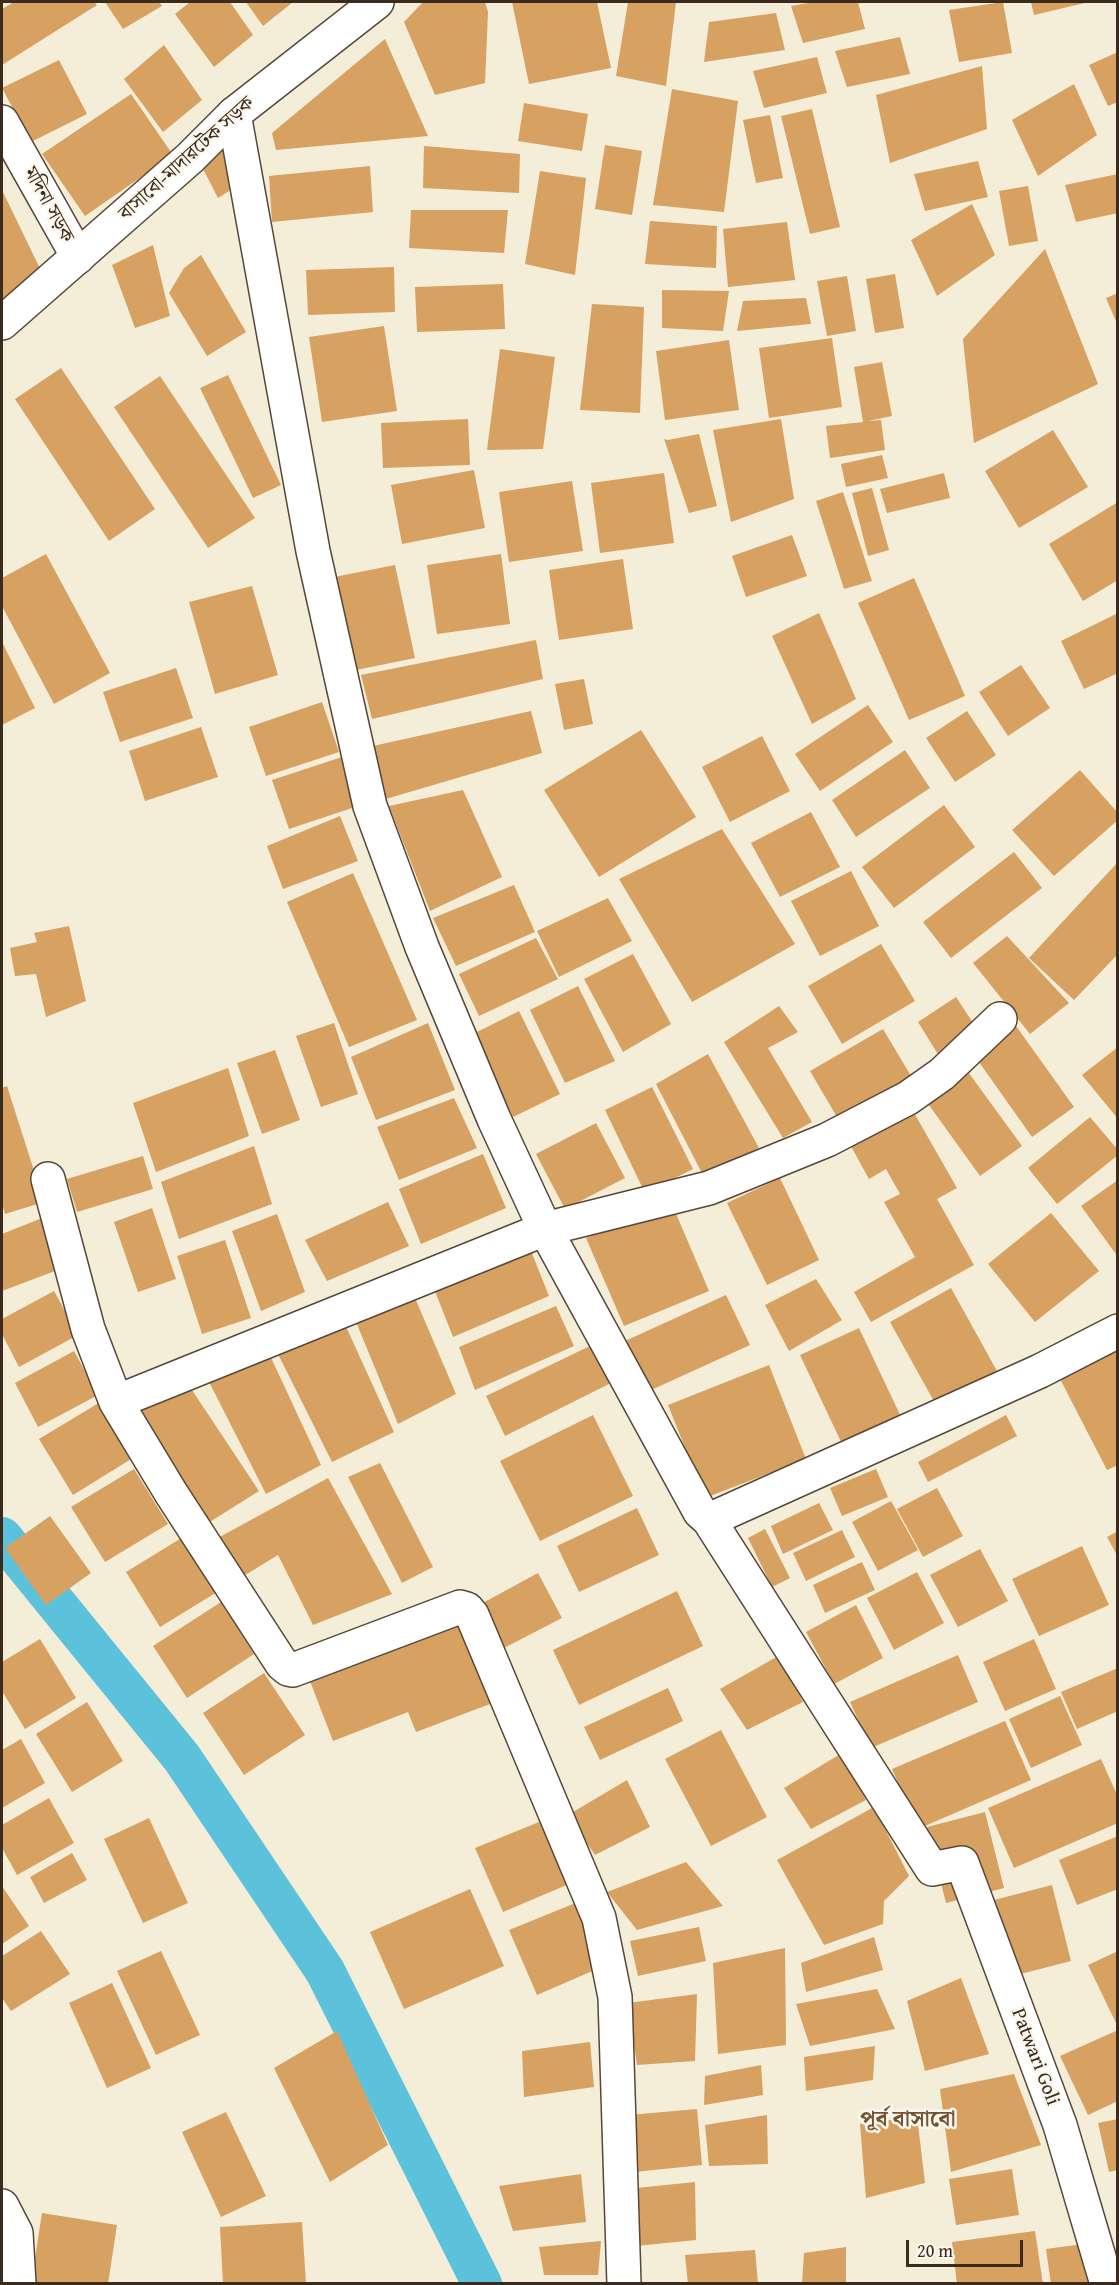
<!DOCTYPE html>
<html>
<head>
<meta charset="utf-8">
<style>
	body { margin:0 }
	#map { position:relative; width:1119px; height:2285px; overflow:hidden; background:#f4edd7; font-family:"Gentium Book Plus",serif }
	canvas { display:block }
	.frame { position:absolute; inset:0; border:3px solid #3b2a1e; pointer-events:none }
	.scale { position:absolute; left:906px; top:2240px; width:117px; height:27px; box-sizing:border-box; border:3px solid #3b2a1e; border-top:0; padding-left:8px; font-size:18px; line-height:21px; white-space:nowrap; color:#3b2a1e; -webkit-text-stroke:4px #fbf7ec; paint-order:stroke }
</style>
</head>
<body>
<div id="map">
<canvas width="1119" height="2285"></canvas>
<div class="frame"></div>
<div class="scale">20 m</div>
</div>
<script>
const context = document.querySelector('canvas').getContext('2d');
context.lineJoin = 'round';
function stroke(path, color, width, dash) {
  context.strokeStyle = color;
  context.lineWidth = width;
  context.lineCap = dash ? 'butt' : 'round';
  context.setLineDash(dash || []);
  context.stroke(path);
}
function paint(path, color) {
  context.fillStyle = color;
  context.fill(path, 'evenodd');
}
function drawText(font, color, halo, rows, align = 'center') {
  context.font = font + ' "Gentium Book Plus","Noto Serif Bengali",serif';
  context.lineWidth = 5;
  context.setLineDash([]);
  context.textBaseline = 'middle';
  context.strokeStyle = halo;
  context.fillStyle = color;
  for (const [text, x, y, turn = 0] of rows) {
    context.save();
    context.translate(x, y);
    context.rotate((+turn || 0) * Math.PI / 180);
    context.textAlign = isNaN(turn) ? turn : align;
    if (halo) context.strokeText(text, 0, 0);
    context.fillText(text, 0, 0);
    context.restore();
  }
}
const canal = new Path2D(`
	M2,1537L182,1758L325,1971L482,2284`);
const building = new Path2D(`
	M14,2H94L97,5L2,65V9Z
	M105,2H159L162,6L123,29Z
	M190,2H230L253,35L214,67L175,14Z
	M246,2H293L263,26Z
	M423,2H485L488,12L485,83L435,95L404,22Z
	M512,2H597L611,68L529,84Z
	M628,2H676L666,86L616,76Z
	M814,2H858L865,29L803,43L791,6Z
	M1003,2L1012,53L959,62L949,10Z
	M1031,2H1089L1034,15Z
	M776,13L785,50L704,62L709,22Z
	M900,37L910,74L847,87L835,51Z
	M385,39L428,136L276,150L272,133Z
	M164,45L202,100L163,132L124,79Z
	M1118,52V102L1108,106L1089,65Z
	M817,57L827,93L764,108L753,71Z
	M59,60L87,114L31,142L2,88Z
	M982,66L987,129L890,163L876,95Z
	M1074,84L1097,135L1038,176L1012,120Z
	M672,89L738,101L724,212L653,205Z
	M131,94L173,155L85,216L42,154Z
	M524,103L588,114L582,151L518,141Z
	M812,109L840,227L810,234L781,116Z
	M770,115L783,178L756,183L743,120Z
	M224,145L240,184L218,198L200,163Z
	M605,145L642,151L632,215L595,209Z
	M424,146L520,154L519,193L423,188Z
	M978,161L988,197L925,211L914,174Z
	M370,166L373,212L272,222L269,176Z
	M540,171L586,178L575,275L525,264Z
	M1118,174V213L1076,222L1065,185Z
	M1028,186L1038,241L1009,246L999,191Z
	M2,190L46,281L2,303Z
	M972,204L995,255L937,296L911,240Z
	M411,210H508L504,253L409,248Z
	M650,221L717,226L716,268L645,264Z
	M787,222L795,280L728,287L723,229Z
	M153,245L170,316L135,328L112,265Z
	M1045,249L1098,384L974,443L963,339Z
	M201,255L246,332L207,356L169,293L184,268Z
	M394,267L395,312L308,315L306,270Z
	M895,274L904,328L875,333L866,279Z
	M847,276L856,331L827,336L817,281Z
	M503,284L505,329L417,332L415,287Z
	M662,290L729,291L723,331L662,328Z
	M1118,293V326L1106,298Z
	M806,298L811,324L737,331L743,301Z
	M592,304L644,307L640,413L580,410Z
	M384,326L397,411L322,422L309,337Z
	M832,338L842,407L769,418L759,348Z
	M729,340L739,410L665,420L656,351Z
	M500,349L555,357L543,449L487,450Z
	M882,362L892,416L868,421L881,420L885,450L830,458L826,426L863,422L854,367Z
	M61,368L155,509L109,541L15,399Z
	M228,375L281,485L253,498L200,388Z
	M160,376L255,518L208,548L114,407Z
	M468,419L470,465L383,468L381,423Z
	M781,419L794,499L731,522L713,430Z
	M1053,430L1088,487L1019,528L985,471Z
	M699,434L717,506L689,513L664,439L668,440Z
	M882,455L888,478L846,487L841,464Z
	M474,470L485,528L402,544L391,485Z
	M664,473L674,543L600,553L591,483Z
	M944,473L950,498L887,513L880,489Z
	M572,481L583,551L509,562L499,492Z
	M872,488L889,550L868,556L852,493Z
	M843,492L872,581L844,589L816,501Z
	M1118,502V580L1083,601L1049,544Z
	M792,535L807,576L746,597L732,556Z
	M46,554L110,673L54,704L2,606V578Z
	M501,554L510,624L437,634L427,565Z
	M623,559L633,629L559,640L549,570Z
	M395,565L415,658L356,670L334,577Z
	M914,578L965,696L909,720L858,603Z
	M252,586L278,675L215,694L189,602Z
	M819,613L856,699L812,724L772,636Z
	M1118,613V673L1084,689L1061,641Z
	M536,640L543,679L372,719L361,675Z
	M2,642L35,708L2,725Z
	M1021,665L1050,708L1008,736L979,692Z
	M176,668L193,718L120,742L103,692Z
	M584,679L593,724L564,730L555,684Z
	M322,702L339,752L266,776L249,727Z
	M868,705L893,742L820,791L795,754Z
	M531,711L542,753L379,801L364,748Z
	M967,711L996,755L955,782L926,738Z
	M201,727L218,777L145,801L129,751Z
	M641,730L696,817L599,877L544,790Z
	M762,736L790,791L730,822L702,767Z
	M905,750L930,788L856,837L832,800Z
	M345,756L361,805L289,829L272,780Z
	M1080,770L1118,813V820L1054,876L1012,830Z
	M463,790L502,877L430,911L389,806Z
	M944,805L975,847L894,908L862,867Z
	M811,812L840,867L780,897L751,843Z
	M340,816L358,861L283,889L267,846Z
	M722,829L795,944L692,1002L619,879Z
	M1014,852L1042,888L951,958L923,922Z
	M1118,862V954L1074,1000L1029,958Z
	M851,871L879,926L820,956L791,901Z
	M353,873L417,1020L349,1047L287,902Z
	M514,885L535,932L456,966L433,918Z
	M608,898L632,941L559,977L537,931Z
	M69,926L86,1001L46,1017L36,974L15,976L10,948L37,942L34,933Z
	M1007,936L1069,1003L1030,1034L973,963Z
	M536,938L558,979L479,1016L459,974Z
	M881,944L915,1001L842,1044L808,986Z
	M633,954L671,1024L623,1052L584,979Z
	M578,986L615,1061L565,1083L530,1010Z
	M956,997L979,1032L944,1064L918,1022Z
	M779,1006L798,1032L768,1048L812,1122L783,1138L724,1042Z
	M519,1011L560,1094L513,1117L473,1034Z
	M334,1023L358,1094L321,1107L296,1036Z
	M428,1023L455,1090L376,1120L351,1057Z
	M1016,1026L1074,1107L1032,1137L974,1055Z
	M883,1029L917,1086L844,1129L810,1071Z
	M1118,1047V1119L1082,1075Z
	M275,1050L300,1120L262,1134L237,1063Z
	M708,1054L759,1148L705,1179L656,1084Z
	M963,1065L1022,1146L980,1176L921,1094Z
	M228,1068L249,1136L156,1172L133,1103Z
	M7,1086L44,1202L5,1214L2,1203V1088Z
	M652,1087L693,1169L645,1193L605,1110Z
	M454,1098L477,1148L399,1180L377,1127Z
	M909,1104L957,1188L937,1199L974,1265L871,1322L854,1292L915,1257L884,1202L900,1194L886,1169L869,1179L847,1139Z
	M1090,1117L1118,1150V1155L1057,1204L1028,1168Z
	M596,1123L625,1178L565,1209L536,1154Z
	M254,1146L272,1204L179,1239L161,1182Z
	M483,1154L506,1208L421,1244L399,1189Z
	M143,1156L153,1189L77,1212L67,1179Z
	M780,1178L819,1260L767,1285L727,1203Z
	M1118,1180V1257L1081,1206Z
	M388,1202L409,1246L327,1281L305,1240Z
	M671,1202L709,1291L624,1326L586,1238Z
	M152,1208L176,1279L138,1292L114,1222Z
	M1051,1213L1099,1271L1035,1322L988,1264Z
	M277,1214L305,1292L261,1311L232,1231Z
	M42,1218L63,1268L2,1291V1234Z
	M225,1240L251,1318L202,1334L177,1256Z
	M527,1241L549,1296L453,1337L431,1281Z
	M816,1279L842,1320L789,1351L765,1305Z
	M951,1288L997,1371L936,1405L890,1322Z
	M54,1291L78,1335L19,1367L2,1334V1319Z
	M412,1291L456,1394L398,1424L354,1317Z
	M726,1295L750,1345L649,1391L625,1341Z
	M556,1306L574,1346L475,1390L459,1347Z
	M343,1320L394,1432L332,1462L275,1348Z
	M859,1328L903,1421L844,1448L800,1355Z
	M592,1345L611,1383L505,1436L486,1396Z
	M1118,1348V1465L1107,1470L1059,1377Z
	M267,1349L321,1465L266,1494L206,1376Z
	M74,1351L98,1395L38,1427L15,1383Z
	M769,1365L806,1459L705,1498L668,1405Z
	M188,1384L259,1491L205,1525L133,1412Z
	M102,1401L136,1456L73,1495L39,1439Z
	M593,1415L633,1496L540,1541L500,1461Z
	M1006,1415L1017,1436L928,1482L918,1462Z
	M380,1463L433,1567L402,1583L348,1477Z
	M134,1469L168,1524L105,1562L71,1507Z
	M876,1469L888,1497L842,1516L830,1488Z
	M328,1478L392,1594L313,1625L278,1555L237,1580L214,1540Z
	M937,1488L963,1536L923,1557L897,1509Z
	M891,1501L918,1550L878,1571L852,1522Z
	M819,1503L833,1530L783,1554L771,1526Z
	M637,1508L659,1555L579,1592L557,1546Z
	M50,1516L91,1573L46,1605L5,1548Z
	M765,1529L790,1578L772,1587L748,1538Z
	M842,1530L855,1557L806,1581L793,1553Z
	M1118,1531V1557L1107,1537Z
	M188,1534L222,1589L160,1627L126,1572Z
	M1082,1546L1109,1605L1039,1636L1012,1579Z
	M980,1549L1008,1601L958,1627L930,1575Z
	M862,1562L875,1590L825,1613L813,1585Z
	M917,1572L944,1623L894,1650L867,1598Z
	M538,1573L562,1618L502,1649L479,1605Z
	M677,1591L703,1646L579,1705L553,1650Z
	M221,1602L254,1654L187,1698L153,1646Z
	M856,1605L883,1658L834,1684L806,1632Z
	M465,1616L498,1701L416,1732L408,1712L333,1741L308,1676Z
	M40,1639L76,1698L25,1729L2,1691V1662Z
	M1034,1639L1056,1689L1005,1711L983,1662Z
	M780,1655L803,1702L747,1730L720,1689Z
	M958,1655L978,1702L871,1748L850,1702Z
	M1118,1668V1711L1077,1729L1061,1692Z
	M264,1673L305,1735L244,1775L203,1713Z
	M668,1688L683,1721L600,1760L584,1727Z
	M1060,1696L1082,1745L1031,1768L1009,1719Z
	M87,1702L123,1761L72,1792L36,1734Z
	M1005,1721L1031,1780L918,1829L892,1769Z
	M721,1730L767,1817L711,1846L665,1759Z
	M21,1739L45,1783L2,1808V1750Z
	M842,1753L866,1800L811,1829L784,1788Z
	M1101,1759L1118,1797V1823L1014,1868L988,1808Z
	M627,1780L650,1827L595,1855L568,1815Z
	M49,1798L74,1843L17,1875L2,1848V1825Z
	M874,1807L909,1876L884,1901L883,1924L824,1945L777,1860Z
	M985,1812L1004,1888L946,1903L927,1827Z
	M149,1818L188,1903L143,1923L104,1839Z
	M544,1820L569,1884L503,1912L475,1848Z
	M1118,1836V1889L1077,1905L1059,1860Z
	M72,1853L87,1880L44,1903L30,1877Z
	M686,1862L723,1906L637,1930L607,1892Z
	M1052,1885L1071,1961L1013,1976L994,1900Z
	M2,1886L29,1926L2,1944Z
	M470,1889L504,1966L404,2009L370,1932Z
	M578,1902L604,1966L537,1995L509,1930Z
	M699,1927L706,1961L638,1976L630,1941Z
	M41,1931L70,1974L11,2011L2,1998V1956Z
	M874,1937L883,1970L806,1992L801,1963Z
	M785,1948L786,2045L718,2054L713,1963Z
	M161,1951L200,2035L156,2055L117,1971Z
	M1118,1951V2023H1116L1088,1965Z
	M961,1978L989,2054L925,2071L907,2001Z
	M112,1983L151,2068L107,2088L69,2003Z
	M877,1989L895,2029L810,2046L796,2004Z
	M697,1994L695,2061L637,2065L628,2003Z
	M1118,2030V2101L1088,2115L1060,2056Z
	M337,2031L388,2145L330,2182L274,2068Z
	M590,2042L594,2087L524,2097L522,2051Z
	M875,2046L873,2080L806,2091L804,2057Z
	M761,2065L763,2095L704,2105L705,2076Z
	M1014,2074L1041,2145L951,2172L940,2089Z
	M697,2109L702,2165L635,2172L629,2115Z
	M226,2112L266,2196L221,2217L182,2132Z
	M767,2115L768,2164L709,2166L705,2125Z
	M917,2116L925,2183L866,2198L860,2124Z
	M1118,2119V2170L1109,2172L1098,2123Z
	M1012,2169L1019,2215L956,2225L949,2179Z
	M581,2174L586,2222L513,2231L499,2186Z
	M695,2182L696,2240L636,2246V2188Z
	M42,2213L117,2225L108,2284H31Z
	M302,2222L306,2284H223L220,2227Z
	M1035,2231L1043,2284H957L952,2242Z
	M601,2241L598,2275H544L539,2247Z
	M1090,2243L1098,2284H1051L1046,2249Z
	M846,2247V2284H802L804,2253Z
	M755,2250L758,2284H688L685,2255Z`);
const street = new Path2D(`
	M234,114L313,551L370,806L422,947L494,1119L545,1229L700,1512L709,1520L932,1869L962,1863L1060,2125L1107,2284
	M2,122L78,257
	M48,1179L88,1329L116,1402L171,1493L282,1664L288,1669L293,1670L460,1607L467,1609L472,1615L599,1918L615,1997L624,2284
	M116,1402L545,1229L709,1188L827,1140L908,1098L942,1074L1000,1019
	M709,1520L1040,1371L1118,1331
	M2,2206L16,2233L19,2284`);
const secondary = new Path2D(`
	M2,323L190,158L234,114L377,2`);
const streetNames = [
	["বাসাবো-মাদারটেক সড়ক",187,159,-42],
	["মদিনা সড়ক",48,205,61],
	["Patwari Goli",1035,2057,69]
];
const quarterNames = [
	["পূর্ব বাসাবো",908,2120]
];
stroke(canal, '#5cc1da', 40);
paint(building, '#d7a161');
stroke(street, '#57473a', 36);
stroke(secondary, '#57473a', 36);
stroke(street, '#fff', 33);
stroke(secondary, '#fff', 33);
drawText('20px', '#3b2a1e', '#fbf7ec', streetNames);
drawText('bold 22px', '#725435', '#fbf7ec', quarterNames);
</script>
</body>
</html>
